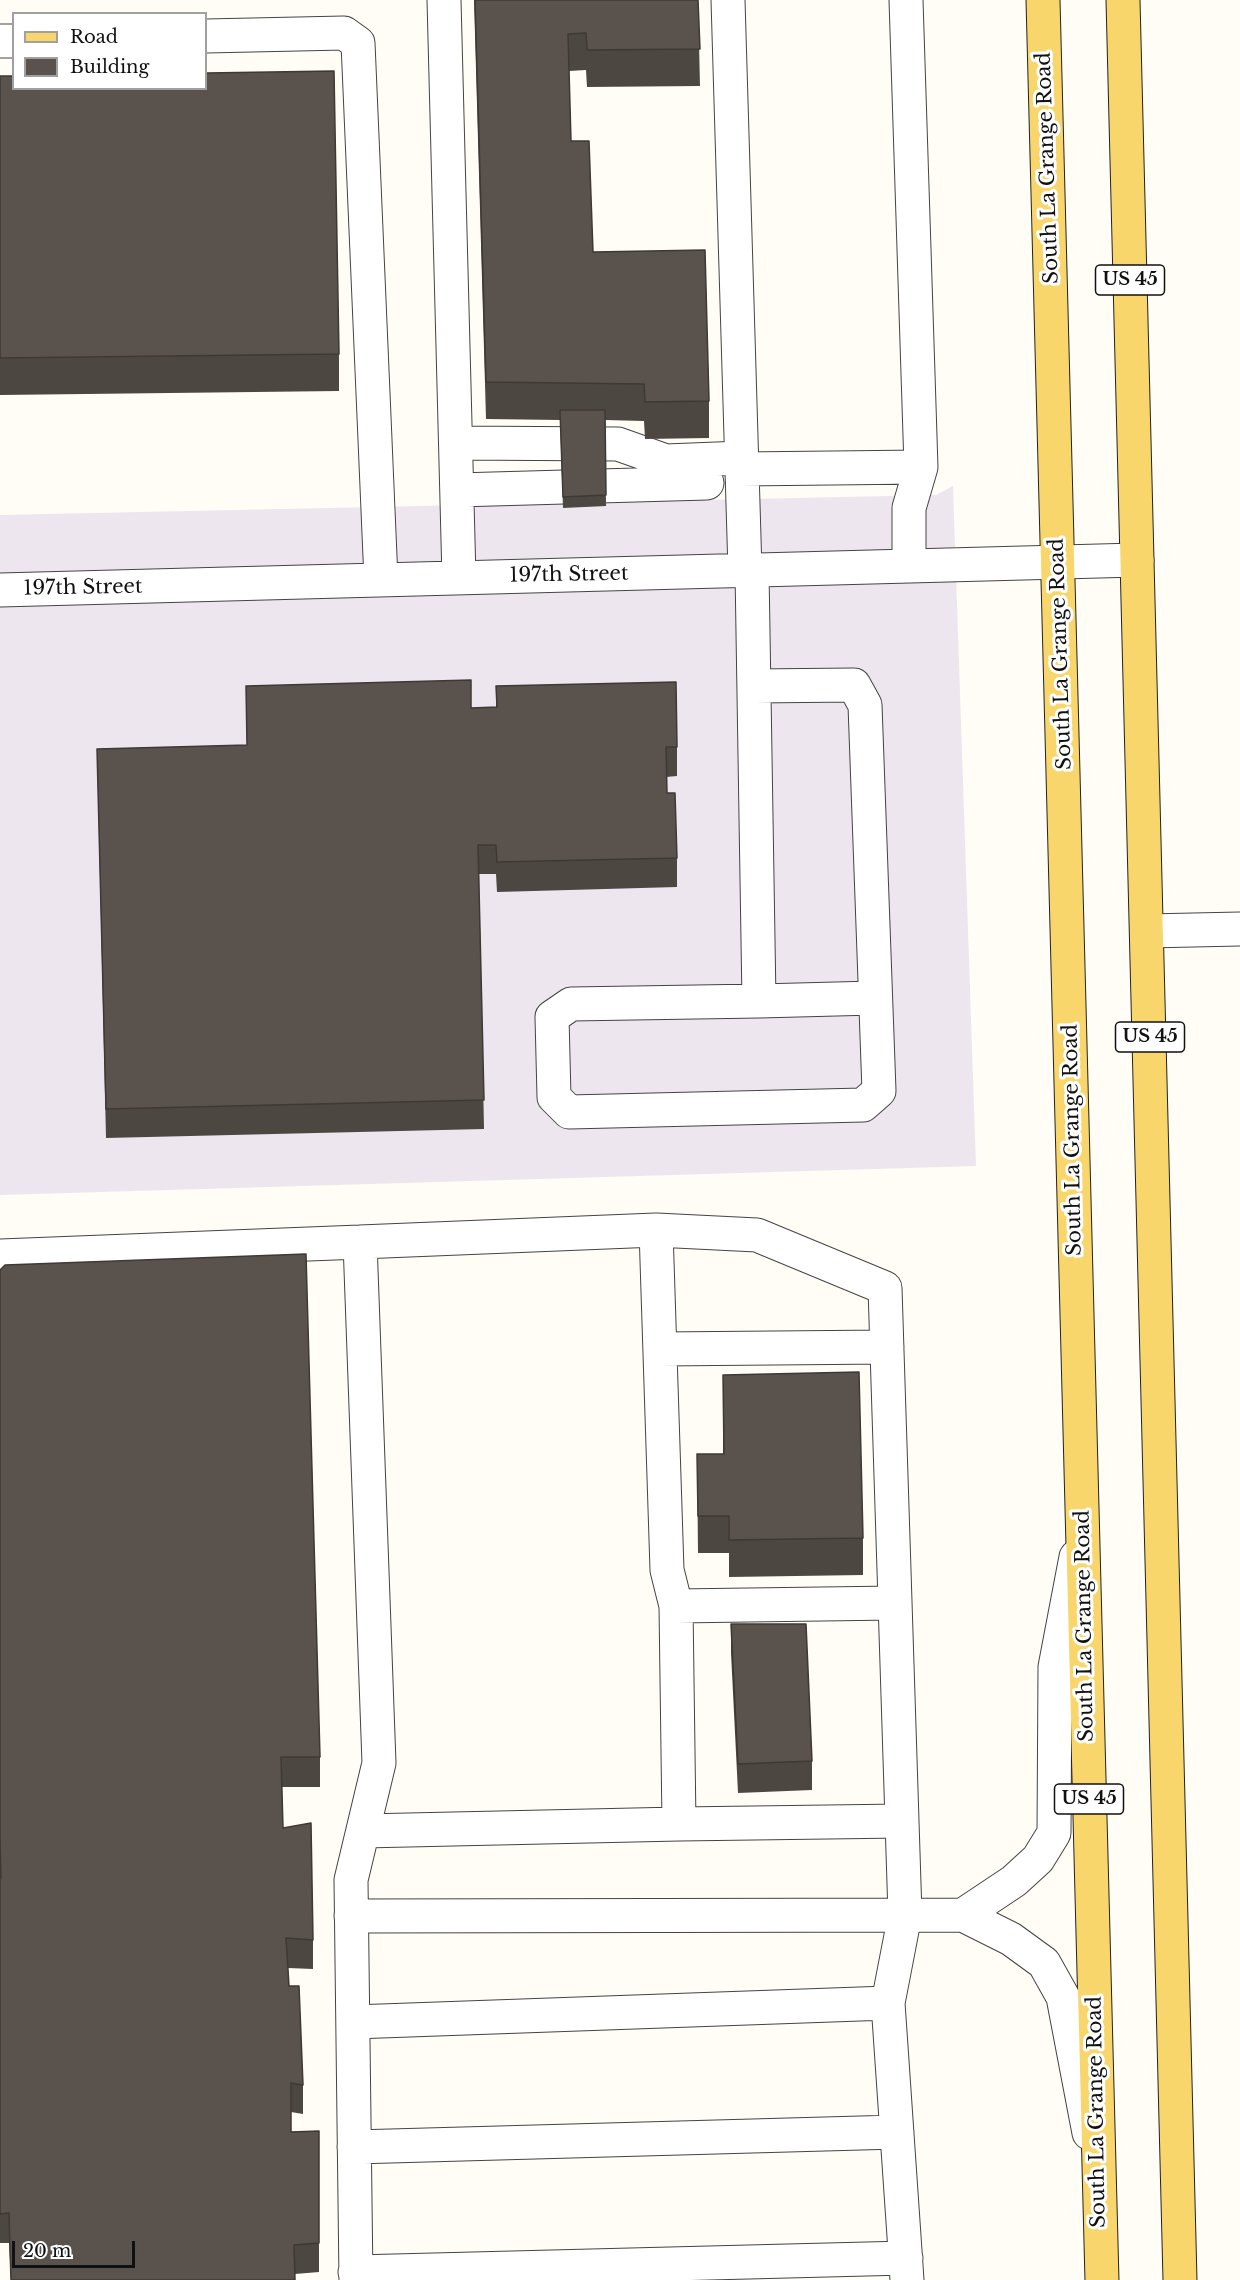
<!DOCTYPE html>
<html>
<head>
<meta charset="utf-8">
<style>
	body { margin:0 }
	#map { position:relative; width:1240px; height:2280px; overflow:hidden; background:#fffdf5; font-family:"Libre Baskerville",serif }
	canvas { display:block }
	.legend { position:absolute; left:12px; top:12px; width:195px; height:78px; box-sizing:border-box; background:#fff; border:2px solid #a0a0a0; margin:0; padding:8px 10px; list-style:none; font-size:18px; color:#111 }
	.legend li { display:flex; align-items:center; gap:12px; height:30px }
	.legend b { width:30px; border:2px solid #a0a0a0 }
	.scale { position:absolute; left:12px; top:2241px; width:123px; height:27px; box-sizing:border-box; border:3px solid #111; border-top:0; padding-left:8px; font-size:18px; line-height:21px; white-space:nowrap; color:#111; -webkit-text-stroke:4px #fff; paint-order:stroke }
</style>
</head>
<body>
<div id="map">
<canvas width="1240" height="2280"></canvas>
<ul class="legend">
<li><b style="height:8px;background:#f9d66b"></b>Road</li>
<li><b style="height:16px;background:#5a524d"></b>Building</li>
</ul>
<div class="scale">20 m</div>
</div>
<script>
const context = document.querySelector('canvas').getContext('2d');
context.lineJoin = 'round';
function paint(path, color) {
  context.fillStyle = color;
  context.fill(path, 'evenodd');
}
function stroke(path, color, width, dash) {
  context.strokeStyle = color;
  context.lineWidth = width;
  context.lineCap = dash ? 'butt' : 'round';
  context.setLineDash(dash || []);
  context.stroke(path);
}
function drawText(font, color, halo, rows, align = 'center') {
  context.font = font + ' "Libre Baskerville",serif';
  context.lineWidth = 6;
  context.setLineDash([]);
  context.textBaseline = 'middle';
  context.strokeStyle = halo;
  context.fillStyle = color;
  for (const [text, x, y, turn = 0] of rows) {
    context.save();
    context.translate(x, y);
    context.rotate((+turn || 0) * Math.PI / 180);
    context.textAlign = isNaN(turn) ? turn : align;
    if (halo) context.strokeText(text, 0, 0);
    context.fillText(text, 0, 0);
    context.restore();
  }
}
const industrial = new Path2D(`
	M953,486L976,1166L0,1195V515L936,495Z`);
const minor = new Path2D(`
	M444,0L459,578
	M728,0L745,571
	M906,0L921,467L909,508V566
	M206,36L344,33L358,43L381,580
	M0,41H14
	M456,443L618,444L666,461L742,458
	M742,469L921,467
	M457,490L707,483
	M752,571L759,1001L571,1004L552,1017L554,1097L569,1112L863,1105L879,1091L865,705L854,685L754,686
	M0,590L1137,560
	M1147,931L1240,929
	M759,1001L875,998
	M0,1256L360,1242
	M660,1349L887,1347
	M676,1606L895,1603
	M679,1824L902,1821
	M363,1831L679,1824L676,1606L667,1570L656,1230
	M963,1915L1014,1881L1038,1859L1054,1833L1055,1667L1076,1557
	M351,1916L963,1915L1011,1939L1044,1963L1063,1997L1089,2133
	M353,2022L888,2003
	M354,2147L897,2132
	M355,2272L906,2258
	M356,2280L351,1880L379,1763L360,1242L656,1230L757,1235L885,1288L905,1915L888,2003L907,2280`);
const major = new Path2D(`
	M1043,0L1102,2280
	M1123,0L1180,2280`);
const wall = new Path2D(`
	M474,0H698L700,86L587,87L586,70L569,71L571,141L593,252L709,401V438L645,439L644,421L605,420L606,506L563,508L560,420L486,419Z
	M0,76L339,354V391L0,395Z
	M246,686L471,708L496,707V686L677,747V776L666,777L667,793L677,858V887L497,892L496,874H479L484,1129L106,1138L97,749L247,745Z
	M0,1270L320,1757V1787H282L283,1828L313,1940V1969L288,1968L289,1986L303,2085V2114L291,2112V2132L319,2131V2272L295,2274V2280H11L9,2243H0Z
	M723,1375L863,1538V1575L729,1577V1553H698L697,1454H723Z
	M731,1624L812,1761V1790L738,1793L731,1653Z`);
const building = new Path2D(`
	M475,0H698L700,49L587,50L586,33L568,34L571,141H589L593,252L705,250L709,401L645,402L644,384L486,382Z
	M334,71L339,354L0,358V76H14V88H206V73Z
	M560,410H605L606,495L563,497Z
	M471,680V708L497,707L496,686L676,682L677,747H666L667,793H675L677,858L497,862L496,845H478L484,1100L106,1109L97,749L247,745L246,686Z
	M306,1254L320,1757H281L283,1828L311,1823L313,1940L286,1938L289,1986H299L303,2085L291,2083V2132L319,2131V2243L294,2245L295,2280H11L9,2213L0,2214V1878H1L0,1838V1270L5,1265Z
	M859,1372L863,1538L729,1540V1516H698L697,1454H724L723,1375Z
	M731,1624H806L812,1761L738,1764Z`);
const shields = [
	[1130,280,69],
	[1150,1037,69],
	[1089,1799,69]
];
const shieldNames = [
	["US 45",1130,280],
	["US 45",1150,1037],
	["US 45",1089,1799]
];
const streetNames = [
	["South La Grange Road",1048,168,-92],
	["197th Street",569,575,-1],
	["197th Street",83,588,-1],
	["South La Grange Road",1061,654,-92],
	["South La Grange Road",1073,1140,-91],
	["South La Grange Road",1085,1626,-91],
	["South La Grange Road",1097,2112,-91]
];
paint(industrial, '#eee6ef');
stroke(minor, '#444', 35);
stroke(major, '#222', 35);
stroke(minor, '#fff', 33);
stroke(major, '#f9d66b', 33);
paint(wall, '#4d4742');
paint(building, '#5a524d');
stroke(building, '#3f3936', 1.5);
for (const [x, y, w] of shields) {
  const box = new Path2D();
  box.roundRect(x - w / 2, y - 15, w, 30, 4.5);
  context.fillStyle = '#fff';
  context.fill(box);
  stroke(box, '#111', 1.5);
}
drawText('bold 18px', '#111', null, shieldNames);
drawText('20px', '#111', '#fff', streetNames);
</script>
</body>
</html>
